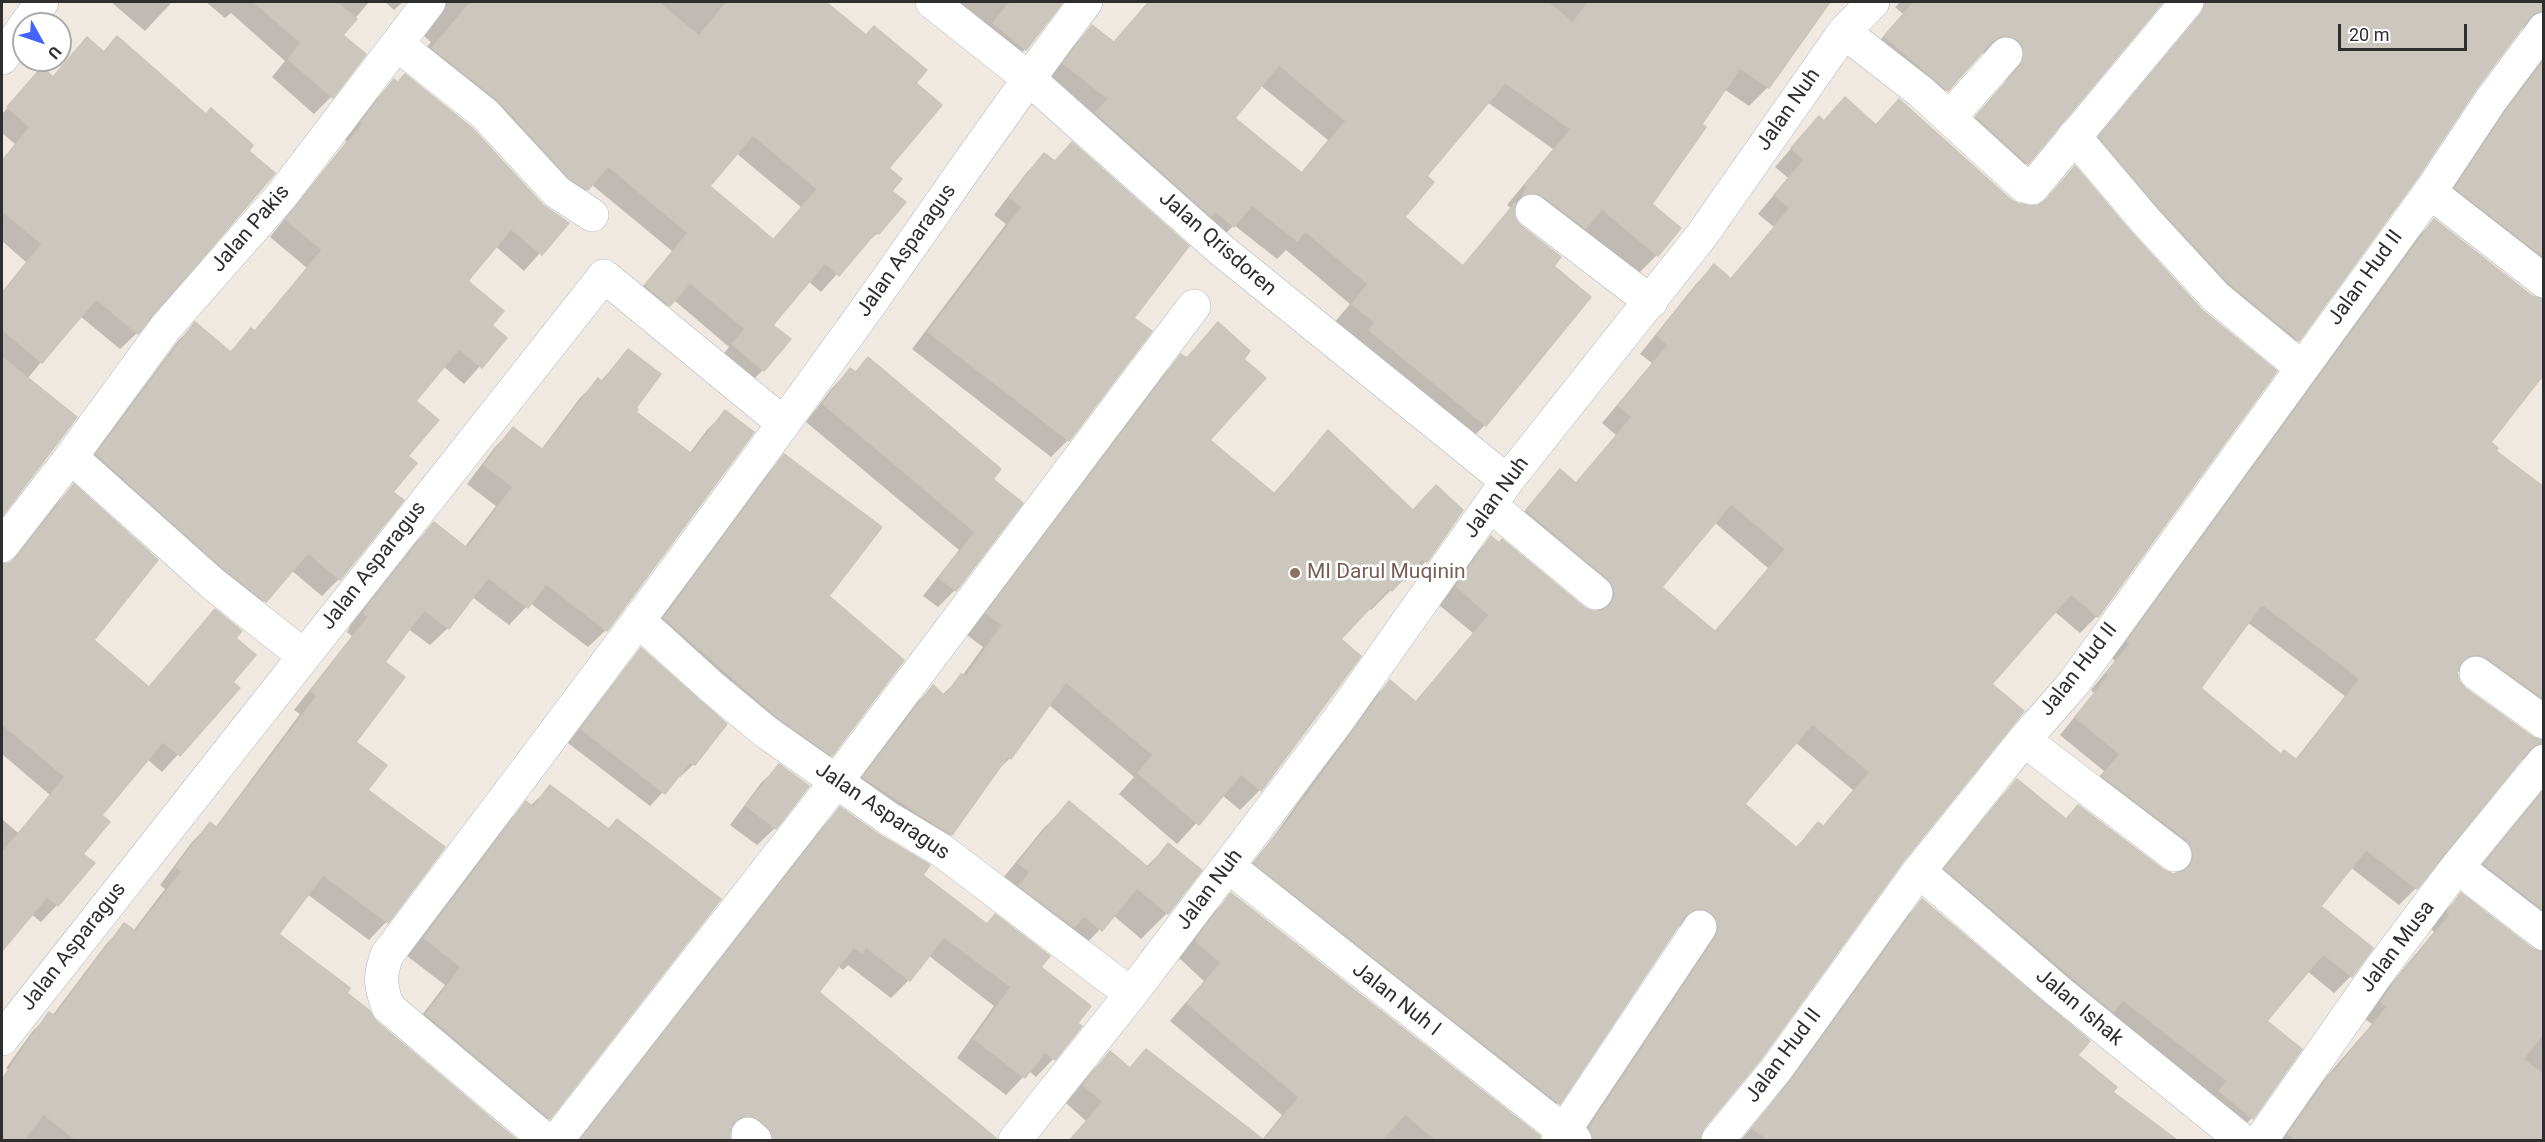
<!DOCTYPE html>
<html>
<head>
<meta charset="utf-8">
<style>
	body { margin:0 }
	#map { position:relative; width:2545px; height:1142px; overflow:hidden; background:#efe9e1; font-family:Roboto,sans-serif }
	canvas { display:block }
	.frame { position:absolute; inset:0; border:3px solid #2e2e2e; pointer-events:none }
	.north { position:absolute; left:12px; top:12px; width:60px; height:60px; box-sizing:border-box; background:#fff; border:2px solid #ababab; border-radius:50%; rotate:130deg; font-size:16px; font-weight:700; line-height:24px; text-align:center; color:#2e2e2e }
	.north::after { content:''; display:block; margin:auto; width:21px; height:27px; background:#4264fb; clip-path:polygon(50% 0,100% 100%,50% 72%,0 100%) }
	.scale { position:absolute; left:2338px; top:24px; width:129px; height:27px; box-sizing:border-box; border:3px solid #2e2e2e; border-top:0; padding-left:8px; font-size:18px; line-height:21px; white-space:nowrap; color:#2e2e2e; -webkit-text-stroke:4px #fff; paint-order:stroke }
</style>
</head>
<body>
<div id="map">
<canvas width="2545" height="1142"></canvas>
<div class="frame"></div>
<div class="north">U</div>
<div class="scale">20 m</div>
</div>
<script>
const context = document.querySelector('canvas').getContext('2d');
context.lineJoin = 'round';
function paint(path, color) {
  context.fillStyle = color;
  context.fill(path, 'evenodd');
}
function stroke(path, color, width, dash) {
  context.strokeStyle = color;
  context.lineWidth = width;
  context.lineCap = dash ? 'butt' : 'round';
  context.setLineDash(dash || []);
  context.stroke(path);
}
function drawText(font, color, halo, rows, align = 'center') {
  context.font = font + ' Roboto,sans-serif';
  context.lineWidth = 5;
  context.setLineDash([]);
  context.textBaseline = 'middle';
  context.strokeStyle = halo;
  context.fillStyle = color;
  for (const [text, x, y, turn = 0] of rows) {
    context.save();
    context.translate(x, y);
    context.rotate((+turn || 0) * Math.PI / 180);
    context.textAlign = isNaN(turn) ? turn : align;
    if (halo) context.strokeText(text, 0, 0);
    context.fillText(text, 0, 0);
    context.restore();
  }
}
const shadow = new Path2D(`
	M111,2H172L145,31Z
	M206,2H369L341,35L331,97L314,114L272,77L285,61L231,13L225,18Z
	M385,2H403L394,10Z
	M418,2H824L866,37L913,83L887,168L890,191L904,202L878,233L859,249L821,292L808,281L771,325L763,370L746,387L717,362L729,347L674,300L652,322L629,303L672,251L591,184L570,206L413,63L431,42L424,36L431,22ZM736,153L801,207L772,240L708,186Z
	M916,2H1061L1025,49L1008,67Z
	M1148,2H1829L1768,87L1749,106L1724,89L1650,204L1657,255L1638,274L1583,229L1565,246L1524,215L1513,211V218L1552,267L1485,425L1466,444L1334,323L1350,304L1286,250L1277,259L1234,225L1214,246L1045,83L1073,46L1092,27L1113,43ZM1260,85L1328,140L1300,174L1233,118ZM1487,102L1553,149L1507,205L1511,208L1506,213L1509,212L1461,267L1402,217L1425,176Z
	M1900,2H2161L2027,163L2010,179L1960,134L2004,84L2008,76L1992,51L1979,54L1931,106L1869,53L1903,14L1895,7Z
	M2210,2H2544V37L2529,27L2520,28L2474,89L2413,180L2298,340L2281,357L2083,154Z
	M117,38L137,333L120,349L80,316L27,379L75,418L2,513V292L26,262L2,241V160L15,144L2,133V114L42,69L52,78L87,39L102,53Z
	M2544,57V289L2440,205L2490,129Z
	M394,81L542,206L566,223L524,271L495,246L465,281L490,325L505,338L464,384L443,366L414,401L406,456L391,492L339,579L322,596L291,570L248,618L80,472L178,341L195,324L229,353L251,330L253,332L307,268L270,237L347,141L345,140L377,98Z
	M1882,118L2019,206L2038,207L2040,206L2075,168L2097,616L2080,633L2054,611L1990,684L1903,859L1702,1127L1698,1140H1576L1682,925L1676,927L1558,1103L1541,1120L1238,881L1274,836L1372,699L1390,682L1414,703L1473,633L1439,605L1474,555L1491,538L1584,609L1597,613L1596,604L1509,529L1560,471L1575,484L1616,435L1602,423L1652,363L1640,354L1696,284L1714,266L1729,280L1774,227L1758,214L1788,178L1775,167L1802,136L1823,122L1875,126ZM1714,522L1768,568L1714,632L1660,587ZM1795,742L1853,790L1822,827L1818,824L1795,848L1743,804Z
	M1072,144L1132,318L1149,332L1068,440L1051,457L912,349L1006,224L994,215L1027,172L1044,155L1054,162Z
	M2434,221L2488,443L2494,451L2544,488V730L2469,674L2456,671L2457,681L2464,689L2533,739L2544,742V769L2530,759L2518,760L2416,888L2399,905L2350,867L2318,906L2370,949L2351,976L2334,993L2307,971L2265,1021L2252,1118L2235,1134L1929,886L2001,797L2017,781L2065,820L2078,807L2163,872L2177,875L2176,865L2086,793L2104,771L2060,735L2094,693L2091,690L2115,661L2112,658L2417,237ZM2247,622L2345,696L2295,760L2280,756L2198,689Z
	M1218,324L1242,359L1208,441L1273,494L1328,432L1412,511H1461L1426,561L1405,582L1402,579L1371,610L1368,608L1339,639L1260,790L1240,810L1222,795L1177,844L1119,794L1134,777L1048,704L1010,758L992,776L951,834L930,854L844,799L912,707L933,687L942,695L962,676L983,647L967,635L1161,377L1181,356L1185,359Z
	M628,350L634,412L689,454L707,430L725,412L606,630L588,647L530,603L509,625L472,597L448,628L430,645L408,629L383,662L354,742L366,790L443,847L386,922L369,940L307,894L277,934L375,1022L515,1140H2V1086L11,1072L6,1068L32,1032L50,1014L52,1016L107,943L125,925L133,931L165,889L160,885L192,842L210,824L215,828L300,714L294,710L352,636L347,632L351,624L416,542L434,524L464,548L496,506L467,484L495,447L513,429L541,450L580,398L598,380L600,382Z
	M868,359L990,479L1021,503L955,590L938,607L923,596L959,550L806,422L833,387L850,370L854,373Z
	M784,456L827,596L831,755L815,771L648,635L768,473Z
	M74,486L92,640L148,688L215,611L234,639L231,682L238,688L162,772L147,759L100,816L57,905L41,922L31,914L2,948V819L18,833L50,795L2,754V566L9,565L57,503Z
	M641,650L694,764L680,777L678,776L650,806L568,743L628,664Z
	M779,766L775,828L757,845L730,825L761,783Z
	M550,787L549,1118L531,1135L409,1032L445,985L407,956L509,821L526,803L530,806Z
	M2544,788V942L2468,881Z
	M1069,803L1146,867L1168,845L1200,870L1167,913L1141,939L1113,915L1075,956L1058,942L1048,952L995,912L1006,899L994,889L1043,829Z
	M840,809L1039,967L1079,1026L1053,1059L1036,1077L1029,1071L1006,1095L957,1058L994,1006L928,955L909,980L891,998L848,965L843,970L838,966L817,992L977,1123L962,1140H745L734,1133H729V1140H578L822,827Z
	M1232,895L1539,1137L1538,1140H1262L1282,1115L1170,1021L1204,981L1179,958L1214,912Z
	M2461,895L2532,950L2544,954V1140H2280L2314,1091L2372,1024L2365,1019L2385,991L2434,932L2431,929L2444,912Z
	M1922,901L2111,1093L2155,1126L2145,1140H2039L2022,1127L2010,1140H1741L1773,1101L1905,918Z
	M1147,1051L1261,1140H1069L1086,1121L1066,1103L1092,1071L1110,1053L1129,1069Z`);
const building = new Path2D(`
	M254,2H337L357,19L343,35L366,54L333,98L288,59L301,43Z
	M471,2H658L699,36L727,2H826L866,35L874,26L927,70L916,83L942,105L889,168L902,179L892,191L906,202L879,234L876,232L839,276L825,263L773,325L791,339L764,371L732,344L745,329L690,283L670,306L645,285L688,233L608,166L588,190L569,178L499,101L432,48ZM753,135L817,189L774,240L710,186Z
	M1010,2H1063L1026,50L993,23Z
	M1149,2H1548L1573,23L1588,2H1830L1769,88L1740,68L1702,124L1706,127L1652,204L1681,228L1658,256L1602,209L1586,228L1543,196L1534,192L1522,196L1528,188L1525,185L1571,129L1505,83L1427,176L1434,182L1405,217L1463,266L1515,203V218L1520,225L1561,257L1554,266L1591,297L1486,426L1369,330L1375,323L1352,304L1368,284L1305,231L1297,241L1252,205L1234,227L1215,211L1211,216L1096,113L1108,99L1063,63L1092,25L1114,42ZM1279,65L1346,121L1302,173L1235,118Z
	M1914,2H2163L2028,164L1976,116L2020,66L2024,58V49L2019,40L2009,36H2000L1992,41L1948,91L1884,36Z
	M2205,2H2544V11L2536,12L2529,18L2476,89L2415,181L2299,341L2229,283L2159,208L2099,137L2201,14Z
	M117,36L206,114L211,108L253,145L249,151L275,173L138,334L96,299L42,363L2,329V293L42,244L2,211V161L30,127L7,107L42,67L53,77L87,37L104,52Z
	M2544,61V257L2455,188L2506,111Z
	M405,74L472,128L543,205L569,223L542,255L511,229L468,281L504,311L492,325L507,338L482,368L459,349L416,401L439,420L408,456L417,463L393,492L404,500L340,580L308,553L266,602L224,569L96,454L195,322L231,352L251,328L255,331L322,250L285,219L363,124L361,122L394,79L398,82Z
	M1845,97L1876,125L1899,99L2011,200L2019,204L2037,206L2046,200L2075,166L2131,232L2202,310L2277,371L2098,617L2071,594L1992,684L2024,711L1904,860L1760,1060L1704,1128L1700,1140H1593L1589,1128L1716,937L1719,928L1716,918L1711,912L1701,908L1691,911L1684,917L1560,1104L1254,863L1291,817L1390,680L1416,702L1489,615L1456,586L1491,536L1499,543L1502,539L1585,608L1592,611H1602L1611,604L1615,596L1614,587L1608,579L1526,510L1560,469L1576,483L1632,417L1618,405L1668,345L1657,335L1714,264L1731,279L1790,208L1774,195L1804,160L1791,148L1819,116L1824,121ZM1731,504L1785,549L1716,632L1662,587ZM1812,724L1870,772L1824,826L1818,822L1797,848L1745,804Z
	M1072,142L1189,246L1134,318L1152,331L1069,441L928,332L1022,207L1009,197L1044,153L1055,161Z
	M2434,219L2532,296L2544,299V374L2491,442L2498,448L2496,451L2544,487V699L2487,658L2478,654L2468,656L2461,663L2457,672L2459,681L2465,688L2533,737L2544,741V743L2537,744L2530,749L2417,889L2366,850L2321,906L2373,948L2352,977L2323,954L2267,1021L2302,1049L2253,1119L2219,1091L2227,1081L2123,1000L2113,1012L1945,869L2017,779L2066,819L2078,805L2164,870L2173,874L2182,872L2190,866L2194,857L2192,848L2187,840L2102,776L2120,754L2075,717L2109,675L2106,673L2130,644L2127,641ZM2262,604L2360,679L2297,760L2284,750L2281,754L2201,688Z
	M1218,322L1250,351L1244,359L1266,378L1210,440L1275,494L1328,430L1413,510L1436,485L1463,510L1427,562L1422,559L1392,591L1389,588L1341,639L1361,656L1261,791L1241,774L1199,825L1138,773L1153,755L1066,682L1011,759L1008,756L952,835L863,777L933,685L945,696L961,674L966,677L1002,625L986,613L1181,354L1187,358Z
	M628,349L661,374L636,408L638,409L636,412L692,454L725,410L754,432L607,631L546,584L528,608L488,578L449,629L424,610L385,662L405,677L356,742L387,765L368,790L445,847L388,923L323,875L279,934L350,988L347,993L369,1010L376,1021L517,1140H76L43,1114L24,1140H2V1079L49,1012L55,1016L124,923L136,931L182,871L176,867L210,822L217,828L317,696L311,691L368,617L364,613L369,604L434,522L467,548L513,487L484,465L513,427L543,450L598,378L602,382Z
	M2,357L77,417L2,516Z
	M868,357L1001,469L993,479L1023,503L956,591L939,578L975,532L823,404L850,368L856,372Z
	M784,454L882,527L829,596L904,660L832,756L777,717L664,618Z
	M74,484L158,560L94,640L149,687L215,609L242,631L236,638L256,655L233,682L240,688L180,756L163,742L102,815L110,822L83,854L95,863L58,906L47,897L2,951V853L65,777L2,724V564L10,563L17,557Z
	M641,648L727,724L695,765L690,762L665,794L581,729Z
	M779,764L809,786L776,829L746,806Z
	M550,785L609,829L617,819L721,899L550,1119L426,1014L461,967L424,938L526,801L533,807Z
	M2544,791V910L2484,864Z
	M1069,801L1149,868L1168,843L1202,870L1168,914L1137,888L1102,931L1084,916L1074,927L1019,886L1030,872L1018,863Z
	M840,807L878,834L930,865L923,875L987,924L995,914L1050,956L1041,967L1091,1006L1078,1023L1082,1026L1055,1060L1045,1052L1025,1078L974,1039L1011,987L944,937L910,981L866,947L862,953L854,947L819,992L996,1138L997,1140H773L772,1133L767,1126L751,1116L741,1117L733,1122L730,1131V1140H580Z
	M1231,893L1540,1136V1140H1436L1405,1114L1382,1140H1070L1103,1102L1083,1085L1110,1051L1130,1068L1146,1049L1264,1140L1299,1097L1187,1003L1221,963L1197,942V938Z
	M2461,893L2533,949L2544,952V1033L2523,1059L2544,1075V1140H2296L2288,1134L2331,1073L2332,1074L2387,1007L2381,1002L2402,972L2403,973L2450,914L2447,912Z
	M1922,899L2090,1041L2078,1055L2117,1087L2113,1092L2177,1140H1768L1752,1128L1790,1082Z`);
const minor = new Path2D(`
	M932,2L1028,78L1220,249L1507,481
	M26,24L42,2
	M1844,32L1921,92L2024,186L2032,188L2187,2
	M397,44L485,114L557,192L592,215
	M2,58L24,27
	M1949,118L2006,54
	M2074,136L2145,220L2216,297L2301,367
	M2430,192L2544,281
	M1532,211L1651,302
	M71,457L212,583L304,656
	M1491,506L1596,593
	M2,546L71,457L166,327L282,195L429,2
	M639,621L713,688L766,732L888,818L941,850L1131,994
	M2476,673L2544,722
	M2024,740L2175,855
	M1228,866L1575,1140
	M2457,867L2544,934
	M1919,871L2058,991L2242,1140
	M2,1039L604,276L783,423
	M748,1134L755,1140
	M546,1140L388,1007C380,985 379,977 387,955C541,751 695,547 844,340C926,227 1002,111 1086,2
	M557,1140L836,782L1194,306
	M1015,1140L1131,994L1228,866L1339,719L1507,481L1702,235L1844,32L1873,2
	M1558,1140L1700,927
	M1718,1140L1775,1071L1919,871L2024,740L2073,684L2430,192L2491,100L2544,29
	M2261,1140L2379,971L2457,867L2544,761`);
const markers = [
	[1295,573,6,"#8d6e63"]
];
const streetNames = [
	["Jalan Nuh",1789,110,-55],
	["Jalan Pakis",251,229,-49],
	["Jalan Qrisdoren",1217,244,41],
	["Jalan Asparagus",907,251,-55],
	["Jalan Hud II",2366,278,-54],
	["Jalan Nuh",1497,498,-54],
	["Jalan Asparagus",374,566,-52],
	["Jalan Hud II",2079,670,-52],
	["Jalan Asparagus",882,812,34],
	["Jalan Nuh",1210,890,-53],
	["Jalan Asparagus",74,947,-52],
	["Jalan Musa",2398,947,-53],
	["Jalan Nuh I",1396,1000,38],
	["Jalan Ishak",2079,1008,40],
	["Jalan Hud II",1784,1056,-53]
];
const educationNames = [
	["MI Darul Muqinin",1307,573]
];
paint(shadow, '#0003');
paint(building, '#cbc7bf');
stroke(building, '#cbc5ba', 1.5);
stroke(minor, '#b4b7c1', 34);
stroke(minor, '#fff', 33);
for (const [x, y, r, color] of markers) {
  const dot = new Path2D();
  dot.arc(x, y, r, 0, 2 * Math.PI);
  context.fillStyle = color;
  context.fill(dot);
  stroke(dot, '#fff', 2);
}
drawText('21px', '#2e2e2e', '#fff', streetNames);
drawText('21px', '#785e54', '#fff', educationNames, 'left');
</script>
</body>
</html>
